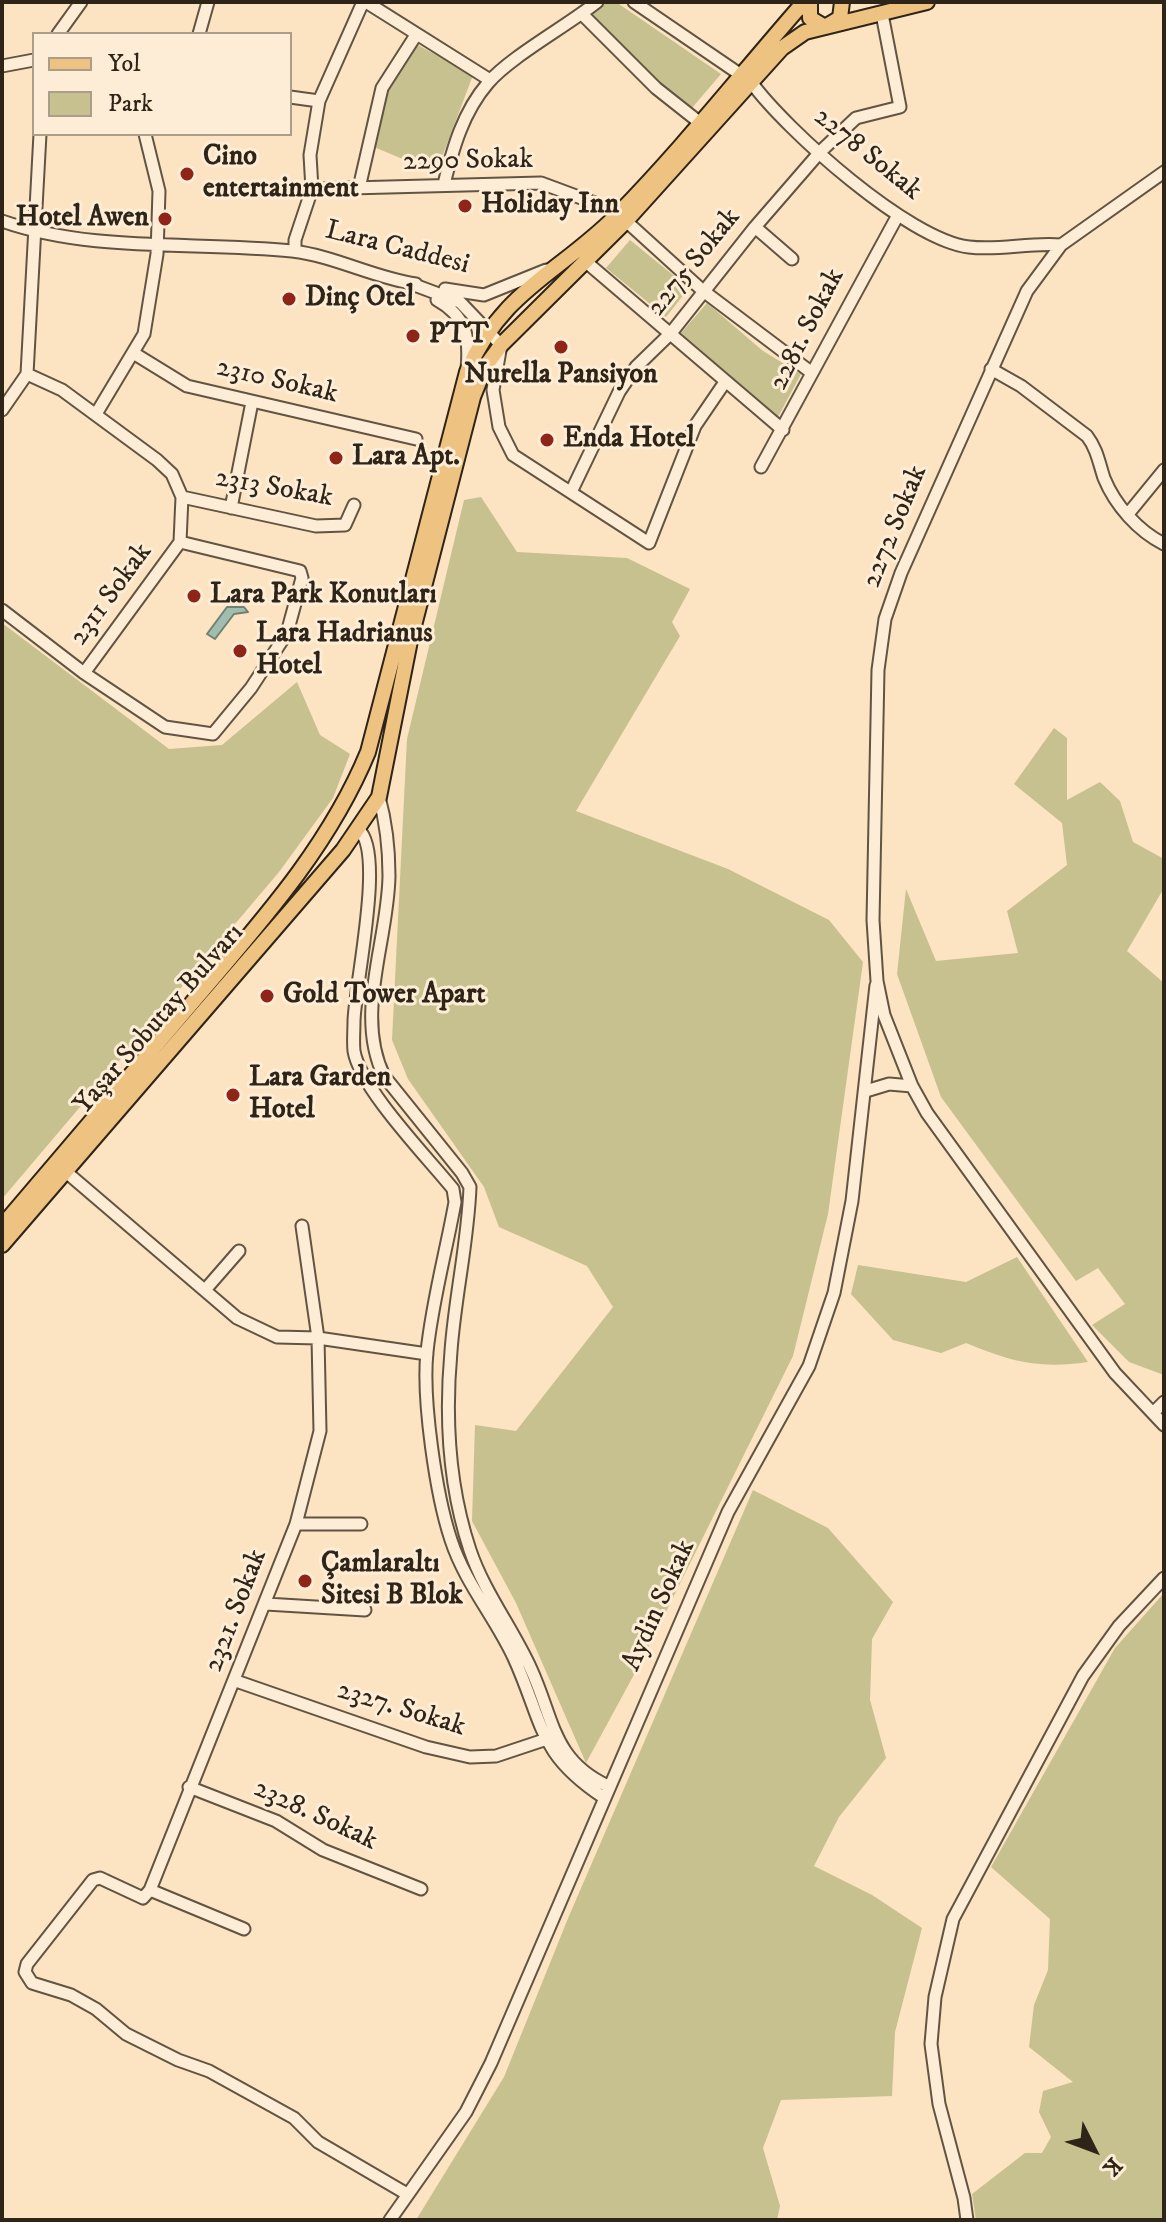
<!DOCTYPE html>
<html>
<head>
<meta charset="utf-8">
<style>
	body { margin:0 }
	#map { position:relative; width:1166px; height:2222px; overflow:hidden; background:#fce3c1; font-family:"IM FELL DW Pica",serif }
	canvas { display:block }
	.frame { position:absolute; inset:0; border:4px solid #2e2417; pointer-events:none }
	.legend { position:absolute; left:32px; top:32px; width:260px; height:104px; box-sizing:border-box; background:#fdedd7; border:2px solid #aa9d8a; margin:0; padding:10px 14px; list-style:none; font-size:24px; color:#2e2417 }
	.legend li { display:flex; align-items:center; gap:16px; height:40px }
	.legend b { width:40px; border:2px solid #aa9d8a }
	.north { position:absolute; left:1054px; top:2110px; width:80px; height:80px; -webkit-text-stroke:6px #fdedd7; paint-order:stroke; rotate:132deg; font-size:22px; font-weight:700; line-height:32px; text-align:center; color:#2e2417 }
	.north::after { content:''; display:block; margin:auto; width:28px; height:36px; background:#2e2417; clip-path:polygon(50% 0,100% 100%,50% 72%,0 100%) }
</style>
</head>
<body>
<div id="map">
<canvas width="1166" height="2222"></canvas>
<div class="frame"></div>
<ul class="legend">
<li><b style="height:10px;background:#eec280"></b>Yol</li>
<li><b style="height:22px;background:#c6c18e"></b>Park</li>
</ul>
<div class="north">K</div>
</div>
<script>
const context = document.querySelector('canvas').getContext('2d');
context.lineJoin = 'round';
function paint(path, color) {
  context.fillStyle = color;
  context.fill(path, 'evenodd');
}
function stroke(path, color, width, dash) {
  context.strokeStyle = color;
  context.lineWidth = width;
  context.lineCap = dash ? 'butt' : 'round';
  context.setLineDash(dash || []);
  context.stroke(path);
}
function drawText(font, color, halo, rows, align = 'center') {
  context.font = font + ' "IM FELL DW Pica",serif';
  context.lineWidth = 6;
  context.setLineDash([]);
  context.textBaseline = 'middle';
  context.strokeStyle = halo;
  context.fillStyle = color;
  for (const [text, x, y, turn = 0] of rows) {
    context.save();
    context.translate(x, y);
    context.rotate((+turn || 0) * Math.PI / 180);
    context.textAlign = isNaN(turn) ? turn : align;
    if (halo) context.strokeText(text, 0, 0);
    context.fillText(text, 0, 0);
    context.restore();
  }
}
const green = new Path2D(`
	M605,2H616L721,74L691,109L608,38L590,13Z
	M416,44L473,75L436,173L374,147L388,88Z
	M630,240L689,288L666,317L606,268Z
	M707,303L763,351L801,374L778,417L681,333Z
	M481,497L517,552L627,558L690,589L672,622L680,636L576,811L728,869L829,920L863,962L828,1214L793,1356L643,1658L586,1763L516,1603L472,1521L475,1425L516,1431L613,1307L587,1266L499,1227L484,1187L408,1079L392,1040L407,739L464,500Z
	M2,623L169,749L222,745L297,682L320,735L350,754L333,798L279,872L2,1199Z
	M1054,728L1067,738V800L1100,782L1120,801L1133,842L1164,859V888L1127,951L1164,983V1375L1129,1362L1092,1325L1125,1304L1098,1268L1076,1281L941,1097L897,974L906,889L936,961L1018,953L1007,911L1067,865L1062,823L1014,784Z
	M1017,1257L1088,1362C1039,1369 1012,1362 966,1343L941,1353L893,1340L851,1294L858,1265L966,1282Z
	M753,1490L828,1528L893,1602L872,1639L870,1700L886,1758L839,1817L814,1866L872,1895L922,1928L895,2032L892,2096L781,2100L763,2148L780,2206L777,2220H416L504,2077L569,1916Z
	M1164,1593V2220H976L972,2194L1025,2153H1042L1051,2137L1039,2112L1043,2091L1073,2082L1029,2047L1034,2005L1048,1970L1050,1919L991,1867L1115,1648Z`);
const water = new Path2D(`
	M227,607H244L248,612L234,614L215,639L207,634Z`);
const minor = new Path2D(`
	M366,2L490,80
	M634,2L741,75
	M582,14L656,88L699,122
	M58,34L81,2
	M199,34L208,2
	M2,66L34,60
	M751,82C787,131 909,240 969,247C999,251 1030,242 1061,245
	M290,97L319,101
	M1164,172L1061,245L1027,291L901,573L885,619L878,670L873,920L877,981L884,1015L912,1086L927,1113L1115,1373L1164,1425
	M444,184C453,148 463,112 488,83C510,57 567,26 597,2
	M359,188L382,88L416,35
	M312,189L541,183L619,212
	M2,221C93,253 197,241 292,251C335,256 374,278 416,284
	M626,221L702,290L812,373
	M755,227L792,259
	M295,251V240L312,189L310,155L319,101L363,2
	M585,261L783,430
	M409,283L460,302L501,345L493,390L499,427L513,455L649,543L695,426L725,382
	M445,289L484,295L546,270
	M437,300C466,316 470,337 467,369
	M135,354L187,386L416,439
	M991,369L1021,386L1087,436C1097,449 1099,463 1104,478C1115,505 1138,531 1164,544
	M27,374L62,390L157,460L172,474L182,497L180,542L84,673
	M2,410L27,374L40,134
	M96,414L144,334L157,254L159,191L145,134
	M761,467L898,215
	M571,492L619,392L636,367L671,333L755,227L820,152L856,118L900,107L882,14
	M182,497L316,526L345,525L354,505
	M231,508L252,402
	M1128,514L1164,470
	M2,610L84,673L165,727L213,734L251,688L287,633L302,578L300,571L180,542
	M379,797C386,822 389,850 389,876C388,942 354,1014 384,1076L462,1173L470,1187C468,1242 455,1296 451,1351C445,1417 449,1487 470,1550C484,1592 513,1629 531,1669C554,1719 552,1760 608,1786
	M359,830C385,853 355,983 354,1021C354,1030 353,1042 354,1051C360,1088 428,1158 453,1189L455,1202C446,1252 432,1302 427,1352C422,1399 436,1495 451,1540C465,1583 495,1617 514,1658C544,1724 537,1753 603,1797
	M866,1091L889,1084L912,1086
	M65,1171L237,1318L277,1337L318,1338L427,1354
	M302,1226L318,1338L320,1431L296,1524L150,1890L143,1898L100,1878L93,1880L27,1964L25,1972L32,1983L71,1995L96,2009L126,2034L178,2060L209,2071L294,2118L318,2142L407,2194
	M205,1290L239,1251
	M1154,1412L1164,1402
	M296,1524H361
	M266,1604L365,1610
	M236,1681L426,1747L470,1757L496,1756L550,1738
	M189,1787L276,1821L323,1850L421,1889
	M150,1890L244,1929
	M390,2220L466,2112L491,2063L728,1512L809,1366L834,1293L852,1201L876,985
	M967,2220L964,2198L939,2104L931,2044L935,1997L953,1919L1083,1676L1119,1626L1164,1578`);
const major = new Path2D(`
	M810,2V18L825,27L840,18L842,2
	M2,1226C65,1152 128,1078 191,1004C258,925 328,849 368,752L467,372C501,291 559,273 616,216C680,151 737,79 797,10L808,2
	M2,1245L343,850L379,797L410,641L473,397L485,367L501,345L626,221L782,48L805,32L927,2`);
const markers = [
	[187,174,8,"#8f2418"],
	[465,206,8,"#8f2418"],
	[165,219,8,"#8f2418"],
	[289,299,8,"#8f2418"],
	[413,336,8,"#8f2418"],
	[561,347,8,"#8f2418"],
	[547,440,8,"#8f2418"],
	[336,458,8,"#8f2418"],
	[194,596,8,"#8f2418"],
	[240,651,8,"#8f2418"],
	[267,996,8,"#8f2418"],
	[233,1095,8,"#8f2418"],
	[305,1581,8,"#8f2418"]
];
const streetNames = [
	["2278 Sokak",867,155,39],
	["2290 Sokak",468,162,-1],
	["Lara Caddesi",397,249,14],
	["2275 Sokak",695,263,-51],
	["2281. Sokak",808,330,-63],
	["2310 Sokak",277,382,13],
	["2313 Sokak",274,489,10],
	["2272 Sokak",896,527,-68],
	["2311 Sokak",112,595,-54],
	["Yaşar Sobutay Bulvarı",160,1020,-49],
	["Aydin Sokak",660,1606,-66],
	["2321. Sokak",237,1611,-69],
	["2327. Sokak",401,1710,17],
	["2328. Sokak",315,1816,25]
];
const poiNames = [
	["Cino",203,158],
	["entertainment",203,190],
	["Holiday Inn",481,206],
	["Hotel Awen",149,219,"right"],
	["Dinç Otel",305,299],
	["PTT",429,336],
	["Nurella Pansiyon",561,376,"center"],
	["Enda Hotel",563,440],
	["Lara Apt.",352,458],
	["Lara Park Konutları",210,596],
	["Lara Hadrianus",256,635],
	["Hotel",256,667],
	["Gold Tower Apart",283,996],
	["Lara Garden",249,1079],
	["Hotel",249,1111],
	["Çamlaraltı",321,1565],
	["Sitesi B Blok",321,1597]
];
paint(green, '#c6c18e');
paint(water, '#a0beb0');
stroke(water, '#728073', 2);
stroke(minor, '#625442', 15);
stroke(major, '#2e2417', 18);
stroke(minor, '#fdedd7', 11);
stroke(major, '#eec280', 14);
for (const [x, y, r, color] of markers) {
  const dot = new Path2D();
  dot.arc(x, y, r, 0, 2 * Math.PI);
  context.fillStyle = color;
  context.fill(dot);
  stroke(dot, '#fdedd7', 3);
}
drawText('28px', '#2e2417', '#fdedd7', streetNames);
drawText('bold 28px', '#2e2417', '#fdedd7', poiNames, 'left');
</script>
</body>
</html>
